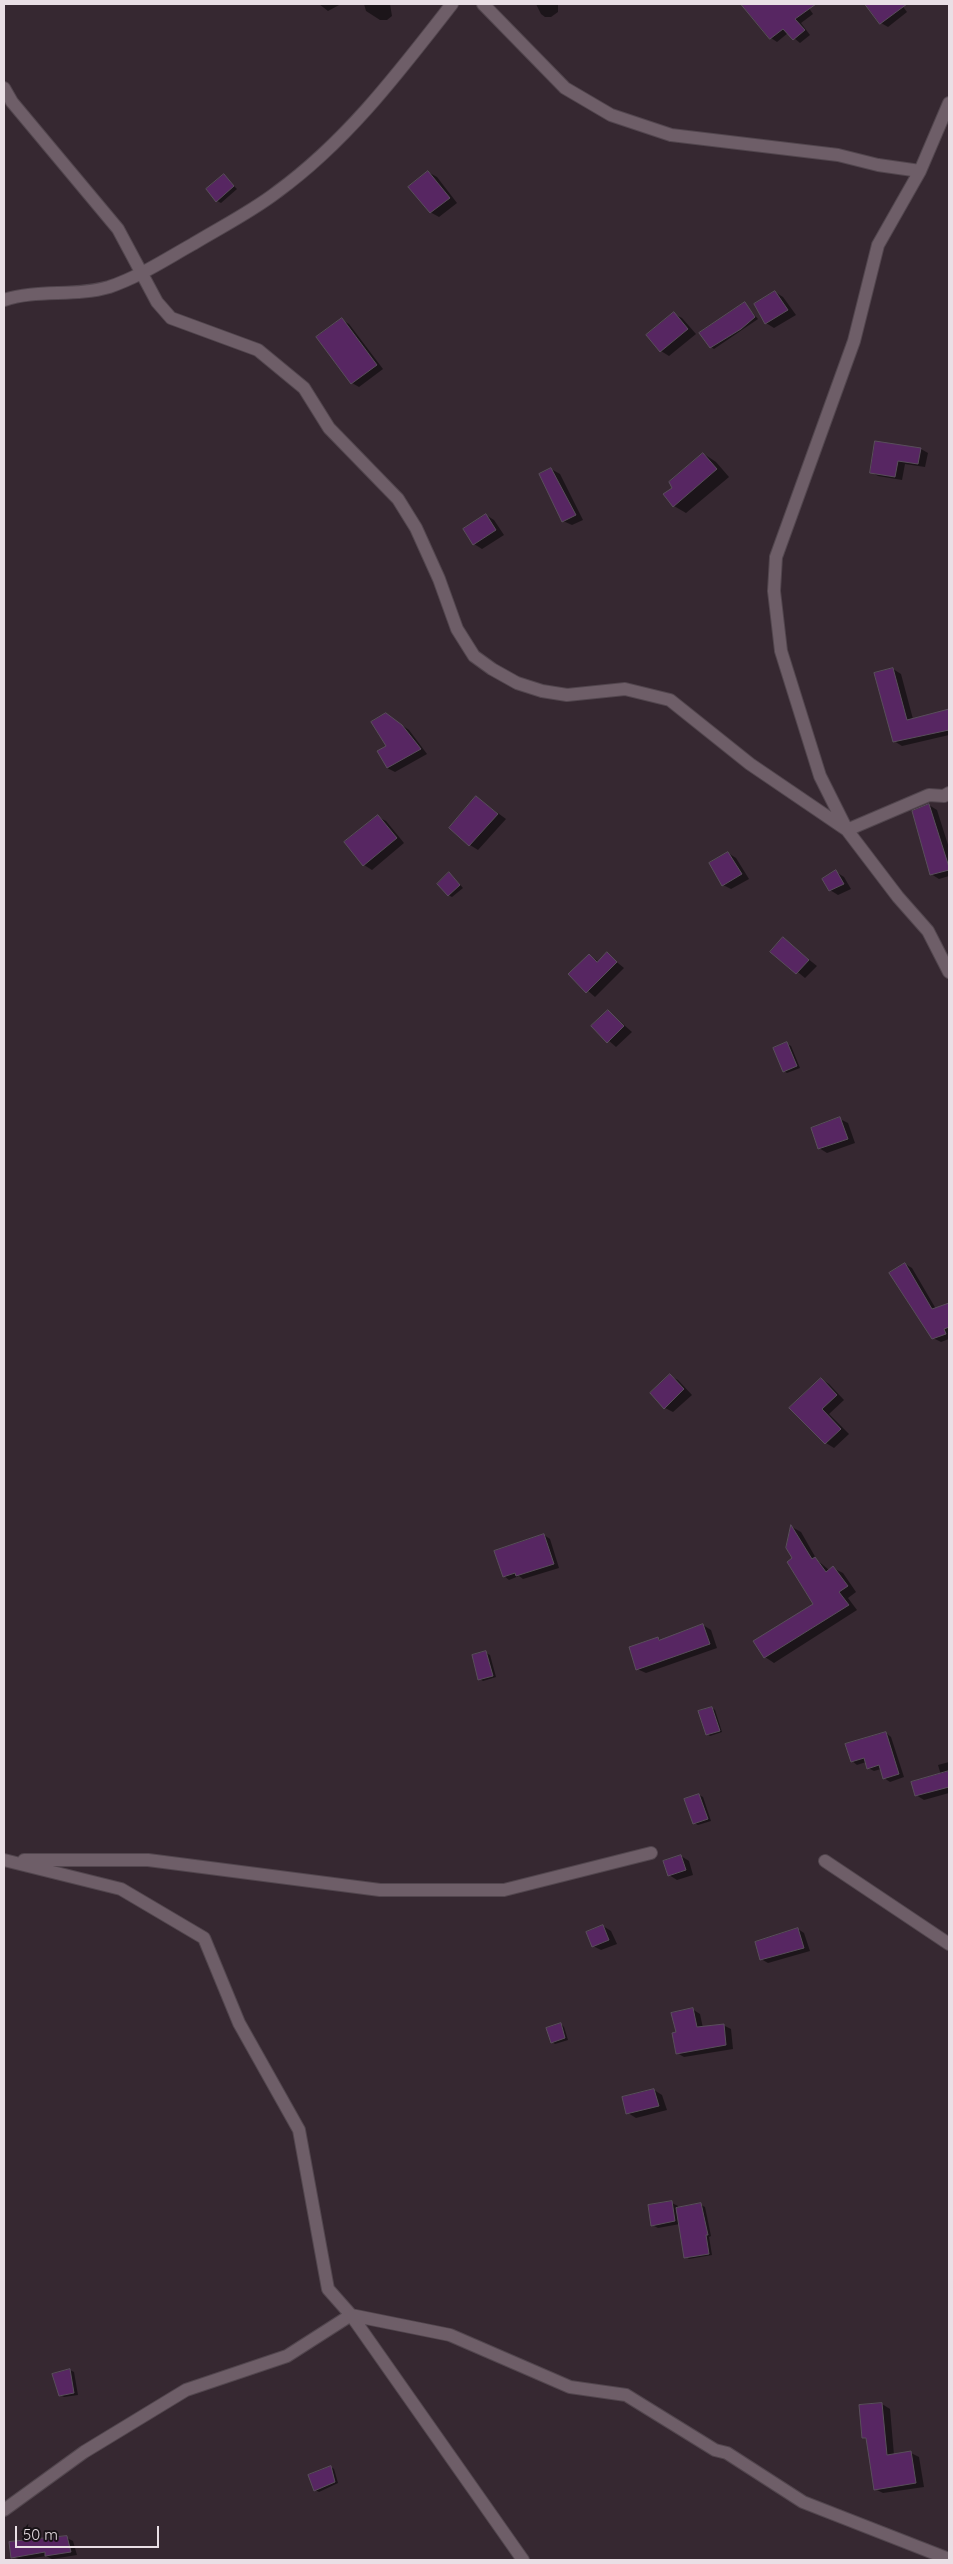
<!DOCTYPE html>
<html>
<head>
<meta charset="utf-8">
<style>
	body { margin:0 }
	#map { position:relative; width:953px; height:2564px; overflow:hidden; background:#362831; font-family:Quicksand,sans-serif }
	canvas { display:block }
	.frame { position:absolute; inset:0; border:5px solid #e9dfe5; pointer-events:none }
	.scale { position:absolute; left:15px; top:2526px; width:144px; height:22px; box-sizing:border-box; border:2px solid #e9dfe5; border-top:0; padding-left:6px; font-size:15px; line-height:18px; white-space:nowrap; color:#e9dfe5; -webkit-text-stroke:4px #191317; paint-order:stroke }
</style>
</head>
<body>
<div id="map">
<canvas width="953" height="2564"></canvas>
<div class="frame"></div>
<div class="scale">50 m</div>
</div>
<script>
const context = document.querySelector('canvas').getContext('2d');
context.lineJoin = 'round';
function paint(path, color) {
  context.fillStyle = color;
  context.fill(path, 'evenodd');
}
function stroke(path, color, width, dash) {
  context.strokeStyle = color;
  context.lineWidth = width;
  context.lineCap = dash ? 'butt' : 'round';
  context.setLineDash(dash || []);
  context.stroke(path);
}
const shadow = new Path2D(`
	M319,4H341L328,11Z
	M364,4H390L392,16L387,20H380L366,11Z
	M536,4H558V12L551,17H545L541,14Z
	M754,4H806L813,14L801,23L810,35L800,43L788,33L777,42L771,38L747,10Z
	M866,4H901L907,12L888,27L881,23Z
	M428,172L437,177L457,203L439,217L430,212Z
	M224,176L237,189L221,203L217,201Z
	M775,292L783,297L796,315L774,328L766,323Z
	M745,304L758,319L714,349L711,347Z
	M674,314L682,318L696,334L669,356L661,351Z
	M342,320L349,324L383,369L359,387L352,383L318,338Z
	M921,449L928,453L925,467L905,464L902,480L878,476L871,472Z
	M704,454L716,462L729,477L686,513L674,506V489Z
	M551,469L560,474L583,520L572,525L563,521Z
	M486,515L494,520L504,535L482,549L474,544Z
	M893,669L901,674L913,719L949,710V735L902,746L894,741Z
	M386,714L409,730L427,754L395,772L387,768Z
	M476,797L506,819L478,850L470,845Z
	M929,805L937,810L949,848V876L939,879L931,874L914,812Z
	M378,817L386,821L404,843L372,870L364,865Z
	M728,853L736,858L749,879L731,889L723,885Z
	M836,872L844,877L851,889L838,895L830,890Z
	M452,876L463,888L452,897L448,895Z
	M783,939L817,966L805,978L772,951Z
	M607,954L624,968L595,997L569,974L589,955L599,962Z
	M608,1011L632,1032L616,1047L592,1026Z
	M787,1044L791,1046L800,1068L787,1073L784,1071Z
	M840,1119L848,1123L855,1143L827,1153L819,1148Z
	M905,1264L912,1268L936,1309L949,1304V1339L941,1342L933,1338Z
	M670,1376L678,1380L692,1395L673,1412L665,1408Z
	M821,1379L829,1384L844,1400L829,1414L849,1434L834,1448L826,1443L791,1408Z
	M792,1527L801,1532L817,1560L829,1570L833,1568L843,1573L856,1592L848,1598L857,1610L774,1663L765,1657L815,1604L793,1558Z
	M544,1535L550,1539L559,1568L523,1579L519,1576L509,1580L504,1576Z
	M703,1625L711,1630L717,1648L646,1673L637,1669L658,1638L661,1640Z
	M486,1653L490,1655L496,1677L483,1681L480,1679Z
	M712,1708L715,1710L722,1732L710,1736L707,1734Z
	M886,1733L891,1737L904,1777L890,1782L884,1778L881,1769L874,1771L868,1768L866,1762L857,1765L852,1761Z
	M949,1762V1793L924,1800L916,1795L941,1775L938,1765Z
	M699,1795L703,1797L711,1821L698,1825L694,1823Z
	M681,1856L689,1861L693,1875L677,1880L669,1875Z
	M603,1926L611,1931L617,1944L601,1950L593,1946Z
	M798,1929L804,1933L810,1951L768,1963L761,1959Z
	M692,2009L700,2014L703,2028L723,2025L731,2029L733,2049L684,2057L677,2053V2033Z
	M561,2024L564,2027L568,2040L555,2044L552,2042Z
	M654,2090L662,2095L667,2110L636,2118L628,2113Z
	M672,2203L678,2206V2209L701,2205L705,2207L711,2236L709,2237L712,2255L689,2259L686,2257L680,2224L658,2228L652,2225Z
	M70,2370L74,2372L78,2395L64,2397L60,2395L54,2375Z
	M882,2404L890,2409L894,2455L911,2453L919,2457L924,2487L883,2493L875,2489L868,2440L863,2437Z
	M331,2467L334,2469L338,2483L319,2492L315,2490Z
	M67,2538L73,2541L77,2555L52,2559L46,2556L22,2560L12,2557Z`);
const building = new Path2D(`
	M741,4H816L795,19L805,30L793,40L783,29L770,39Z
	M865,4H907L880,24Z
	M428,171L450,198L430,213L408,187Z
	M224,174L234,186L216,202L206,189Z
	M775,291L788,310L765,324L754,304Z
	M745,302L755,317L741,329L710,348L699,333Z
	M674,312L688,329L660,352L646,335Z
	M342,318L377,365L351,384L316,337Z
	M875,441L921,448L918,464L898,461L895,477L870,473Z
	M703,453L717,469L673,507L663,494L672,488L669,482Z
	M551,468L576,515L562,522L539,474Z
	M486,514L496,530L473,545L463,529Z
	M893,668L907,720L949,709V730L893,742L874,673Z
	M386,713L402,725L421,749L387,768L377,751L386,746L371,722Z
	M476,796L498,814L469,846L449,828Z
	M929,804L949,867V870L930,875L912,811Z
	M378,815L397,838L363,866L344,842Z
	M728,852L742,874L722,886L709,863Z
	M836,870L844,884L829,891L822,879Z
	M449,872L460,885L448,896L437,884Z
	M783,937L809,960L796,974L770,952Z
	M607,952L617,962L586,993L568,974L589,954L597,962Z
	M608,1010L624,1026L607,1043L591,1026Z
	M787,1042L797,1066L783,1072L773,1048Z
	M840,1117L848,1139L818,1149L811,1128Z
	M905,1263L932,1309L949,1303V1327L944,1329L946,1334L932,1339L889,1273Z
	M670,1374L684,1389L664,1409L650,1393Z
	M821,1378L837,1395L822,1409L841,1429L825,1444L789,1408Z
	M791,1525L812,1559L815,1557L826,1572L833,1566L848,1586L839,1592L849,1605L764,1658L753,1641L813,1604L787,1562L792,1558L786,1548Z
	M544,1534L554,1564L516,1576L515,1573L503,1577L494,1551Z
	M703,1624L710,1644L636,1670L629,1647L658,1637L659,1640Z
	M486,1651L493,1676L478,1680L472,1655Z
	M712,1707L720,1731L706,1735L698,1711Z
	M886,1732L899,1774L883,1779L879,1765L867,1769L864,1758L851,1762L845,1744Z
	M949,1771V1787L915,1796L911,1782Z
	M699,1794L708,1819L693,1824L684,1799Z
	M681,1855L686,1870L668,1876L663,1861Z
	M603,1925L609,1940L592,1947L586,1932Z
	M798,1928L804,1948L760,1960L755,1942Z
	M693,2008L697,2027L724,2024L726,2045L676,2054L672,2033L676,2032L671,2013Z
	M561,2023L565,2038L551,2043L546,2028Z
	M654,2089L659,2106L626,2114L622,2097Z
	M672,2201L675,2221L651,2226L648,2205Z
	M701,2203L708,2235H706L709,2254L684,2258L676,2208Z
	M70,2369L74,2393L59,2396L52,2374Z
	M882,2403L887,2455L911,2451L916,2483L874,2490L866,2438H862L859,2405Z
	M331,2466L335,2482L314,2491L308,2475Z
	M67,2536L71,2552L45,2556V2552L11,2558L9,2542Z`);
const minor = new Path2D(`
	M483,4L565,88L611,115L671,135L838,155L878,165L920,171
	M4,88L12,102L118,229L157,302L171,318L258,350L304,388L329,428L398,499L416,528L439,579L457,629L474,656L492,669L517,683L542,691L567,695L625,689L670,700L750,764L847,830L929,795L944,796L949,793
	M949,103L920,171L878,245L854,341L776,557L774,591L781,651L820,776L847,830L898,897L928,931L949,972
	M4,300C37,289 75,297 109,287C139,277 166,259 193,244C221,227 251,212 277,192C347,141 399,72 452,4
	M4,1860L121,1889L204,1938L239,2023L299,2130L328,2289L351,2315L450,2335L570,2387L626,2395L715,2450L727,2453L803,2502L949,2559
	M24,1860H148L380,1890H504L651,1853
	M825,1861L949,1944
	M4,2510L84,2452L186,2390L287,2356L351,2315L523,2560`);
paint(shadow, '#0007');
paint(building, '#572662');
stroke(building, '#594e5b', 1);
stroke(minor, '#52464e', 14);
stroke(minor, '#6e5e68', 12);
</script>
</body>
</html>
